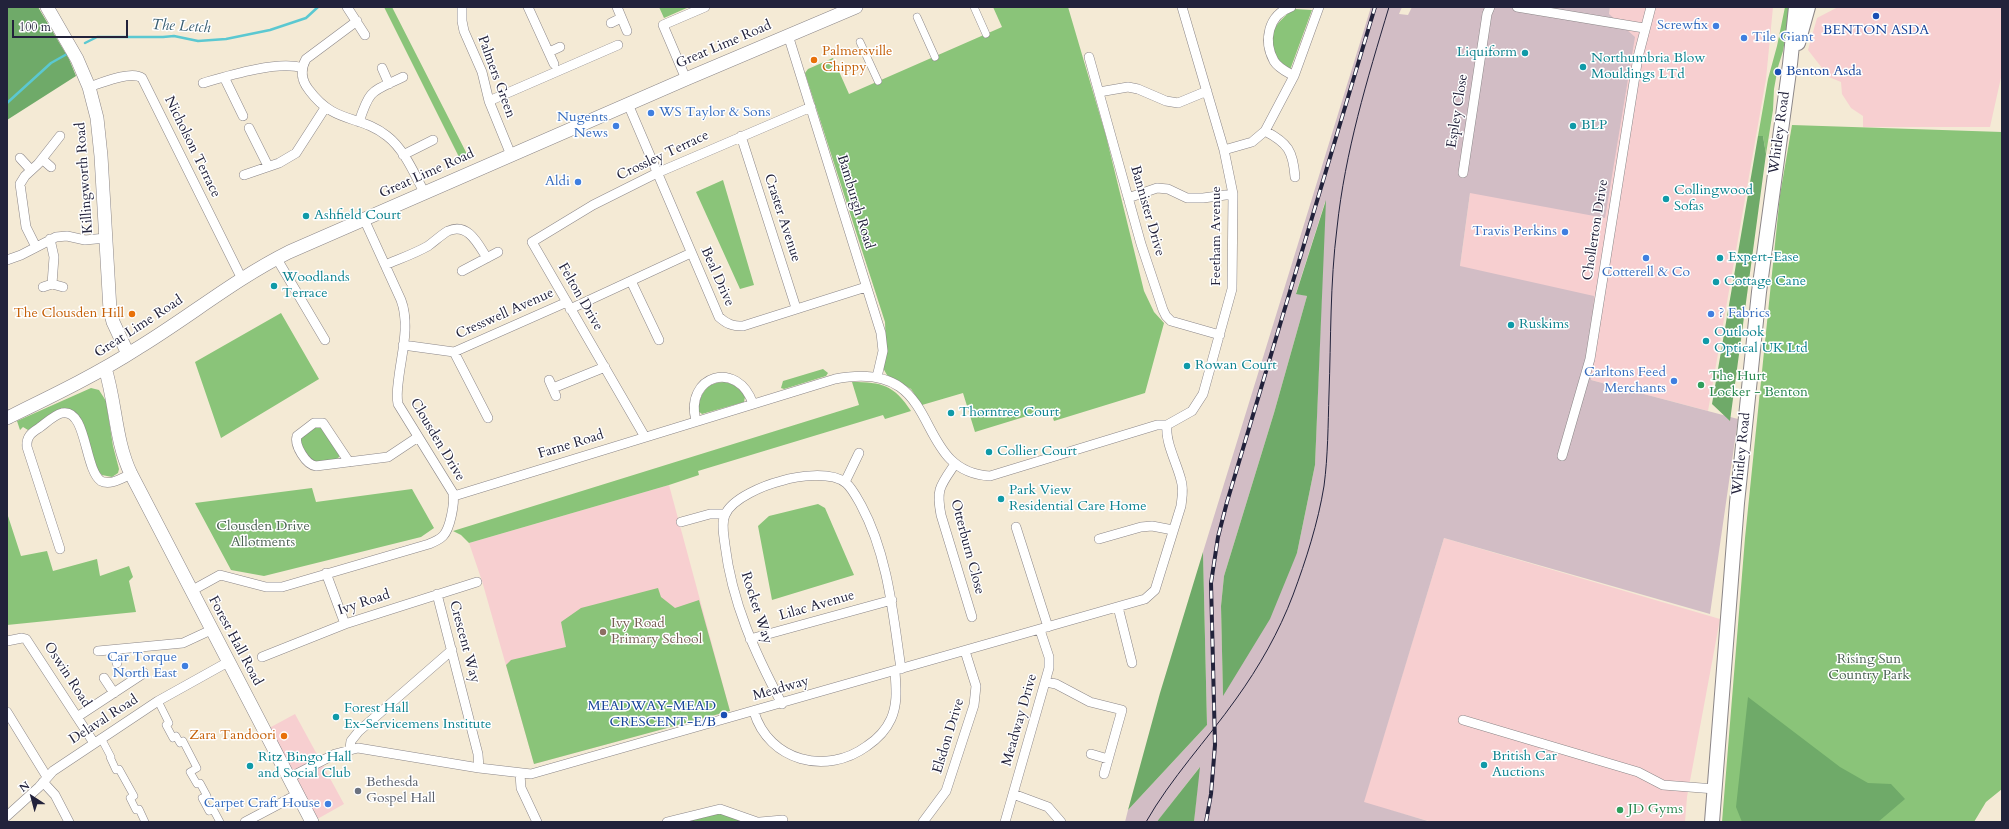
<!DOCTYPE html>
<html>
<head>
<meta charset="utf-8">
<style>
	body { margin:0 }
	#map { position:relative; width:2009px; height:829px; overflow:hidden; background:#f4ead5; font-family:Cardo,serif }
	canvas { display:block }
	.frame { position:absolute; inset:0; border:8px solid #22223b; pointer-events:none }
	.north { position:absolute; left:12px; top:777px; width:40px; height:40px; -webkit-text-stroke:3px #fff; paint-order:stroke; rotate:324deg; font-size:11px; font-weight:700; line-height:16px; text-align:center; color:#22223b }
	.north::after { content:''; display:block; margin:auto; width:14px; height:18px; background:#22223b; clip-path:polygon(50% 0,100% 100%,50% 72%,0 100%) }
	.scale { position:absolute; left:12px; top:20px; width:116px; height:18px; box-sizing:border-box; border:2px solid #22223b; border-top:0; padding-left:5px; font-size:12px; line-height:14px; white-space:nowrap; color:#22223b; -webkit-text-stroke:3px #fff; paint-order:stroke }
</style>
</head>
<body>
<div id="map">
<canvas width="2009" height="829"></canvas>
<div class="frame"></div>
<div class="north">N</div>
<div class="scale">100 m</div>
</div>
<script>
const context = document.querySelector('canvas').getContext('2d');
context.lineJoin = 'round';
function paint(path, color) {
  context.fillStyle = color;
  context.fill(path, 'evenodd');
}
function stroke(path, color, width, dash) {
  context.strokeStyle = color;
  context.lineWidth = width;
  context.lineCap = dash ? 'butt' : 'round';
  context.setLineDash(dash || []);
  context.stroke(path);
}
function drawText(font, color, halo, rows, align = 'center') {
  context.font = font + ' Cardo,serif';
  context.lineWidth = 3;
  context.setLineDash([]);
  context.textBaseline = 'middle';
  context.strokeStyle = halo;
  context.fillStyle = color;
  for (const [text, x, y, turn = 0] of rows) {
    context.save();
    context.translate(x, y);
    context.rotate((+turn || 0) * Math.PI / 180);
    context.textAlign = isNaN(turn) ? turn : align;
    if (halo) context.strokeText(text, 0, 0);
    context.fillText(text, 0, 0);
    context.restore();
  }
}
const built = new Path2D(`
	M1610,7H1773L1766,79L1708,411L1591,380L1460,266L1470,193L1609,14Z
	M1838,7H2002V73L1990,127H1863V116L1851,108L1842,94L1841,82L1829,77L1808,50L1817,18Z
	M669,485L730,711L534,764L482,581L469,543Z
	M1444,538L1720,619L1687,797L1685,822H1432L1363,803Z
	M295,714L344,804L312,822L260,733Z`);
const industrial = new Path2D(`
	M1371,7H1402L1399,14L1408,15L1412,7H1610L1609,14L1635,37L1605,218L1470,193L1460,266L1594,296L1591,380L1738,419L1710,614L1444,538L1364,802L1431,822H1194L1199,768L1157,822H1125L1128,810L1207,725L1203,552ZM1325,202L1315,465L1297,553L1223,695L1221,606L1224,576L1274,413L1307,296L1296,293Z`);
const green = new Path2D(`
	M384,7H392L469,158L461,161Z
	M659,7H689L664,18Z
	M993,7H1068L1106,136L1144,291L1154,312L1164,323L1145,393L1054,421L1050,409L975,432L963,393L922,405L911,389L887,375L883,368L886,349L885,322L805,73L808,69L833,58L849,94L1002,27Z
	M1785,7H1791L1783,51L1778,67L1774,89L1773,110L1766,154L1763,136H1758L1768,79L1777,46Z
	M1294,9L1312,10L1290,70C1262,49 1267,28 1294,9Z
	M1792,125L2002,132V789L1986,802L1974,822H1722L1745,538L1780,195Z
	M723,180L754,285L740,289L696,192Z
	M281,313L319,379L221,438L195,362Z
	M823,369L828,373L826,376L784,389L781,388L783,381Z
	M725,382C734,384 740,389 745,397L744,402L702,414L698,411C700,394 706,382 725,382Z
	M852,382C882,382 894,385 911,411L885,419L883,415L698,471L699,475L669,485L469,543L461,535L453,531L859,405Z
	M91,388L99,390L106,401L113,446L119,469L118,473L112,477L102,475L96,469C92,454 86,418 73,411L28,430L23,427L20,430L17,421Z
	M320,425L340,455L337,460L314,463L311,461L300,443L301,435Z
	M312,488L316,502L412,489L434,528L421,537L264,576L231,570L195,503Z
	M818,504L825,508L854,575L772,600L758,526L769,516Z
	M7,513L21,556L47,551L53,571L97,559L100,576L129,566L133,577L129,581L136,612L7,625Z
	M658,588L661,597L675,608L699,600L730,711L534,764L506,665L511,660L566,647L561,622L581,608Z
	M721,813L745,822H685Z`);
const forest = new Path2D(`
	M7,7H38L69,59L76,76L7,120Z
	M1758,136H1763L1766,154L1730,421L1712,404Z
	M1326,200L1315,465L1297,553L1270,619L1223,696L1221,606L1224,576L1274,413L1307,296L1296,294Z
	M1203,552L1207,725L1128,810L1160,693Z
	M1748,697L1840,767L1868,783L1891,784L1905,799L1878,822H1742L1736,807Z
	M1200,767L1194,822H1157L1159,819Z`);
const stream = new Path2D(`
	M85,43L97,37H163L174,36L198,41L226,39L270,30L306,18L318,7
	M7,103L51,63L67,54`);
const pedestrian = new Path2D(`
	M974,7L986,34
	M917,17L935,57
	M860,42L878,81
	M158,701L169,723L166,725L173,738L176,736L180,743L183,741L197,768L190,772L197,784L200,783L207,796L202,798L209,811L213,809L220,822
	M101,738L111,757H110L116,770L119,769L134,796L130,798L136,810L139,809L145,822`);
const minor = new Path2D(`
	M347,7L365,35
	M462,7V21L464,31L482,72L489,101L511,155
	M528,7L554,64
	M617,7L627,31
	M1291,7C1268,15 1263,41 1274,61C1278,68 1287,72 1294,76
	M1517,7L1644,28
	M357,21L306,59C300,70 301,80 309,90C335,125 359,114 387,136C404,149 414,173 424,192
	M611,23L621,18
	M788,35L881,333L883,351L877,377
	M549,52L560,47
	M1089,57L1141,244L1163,310L1166,316L1171,321L1220,335
	M382,68L389,84
	M224,77L243,116
	M686,79L663,25L705,7
	M203,83C227,76 279,60 302,68
	M89,87C101,83 132,70 142,78L242,279
	M1099,92L1128,87L1138,89L1166,101L1178,103L1207,91
	M489,101L618,45
	M628,104L719,317C727,324 732,326 743,326L866,287
	M359,122C370,88 372,92 403,77
	M249,128L268,166
	M1265,131C1288,143 1293,151 1295,177
	M741,136L796,308
	M1224,150L1252,142L1265,131L1294,76L1319,7
	M403,155L433,140
	M20,158L31,170
	M42,159L51,167
	M1463,173L1487,14L1490,7
	M244,175L279,163L296,153L325,108
	M1128,198L1157,188L1168,189L1187,198H1203L1233,194
	M50,239L54,257L52,284
	M36,247L26,227L20,184L25,176L38,164L60,136
	M277,259L325,340
	M7,260L21,255L56,237L67,236L85,240L106,238
	M385,265C399,259 414,254 428,246C435,241 441,235 448,231C468,222 478,244 487,258
	M462,271L498,252
	M631,281L659,340
	M43,287L52,284L63,287
	M570,309L691,253
	M403,345L454,352L567,302
	M454,352L488,418
	M549,380L556,396
	M553,388L605,367
	M696,421C684,375 738,359 753,404
	M1167,425L1192,411L1203,394L1232,289L1233,194L1224,150L1182,7
	M645,437L532,242L593,205L657,173L811,107
	M1562,456L1590,359L1638,57L1651,7
	M349,462L323,423H314L297,436C294,445 306,465 316,466L388,457L418,437
	M955,464C940,486 936,489 941,515L972,617
	M845,482L859,453
	M454,496L835,379C948,357 908,471 990,476L1157,425H1167
	M681,522L710,514H725
	M1016,527L1048,627
	M1099,539L1141,527L1152,526L1173,530
	M60,549L27,447C26,437 31,433 39,428C46,423 54,415 62,413C87,408 84,469 101,481C110,486 122,478 131,474
	M326,573L345,624
	M191,591L220,575L266,587H282L429,544C434,542 439,540 443,536C450,529 455,503 453,493L398,404C396,394 398,385 399,376C402,352 410,324 401,300L364,219
	M437,594L478,754L479,768
	M1118,607L1132,663
	M750,639L892,600
	M7,641L22,638L26,639L94,743
	M115,650L117,663
	M98,651L183,643L211,630
	M262,657L345,624L477,582
	M104,678L114,693
	M1046,682L1056,684L1090,702L1122,710L1104,774
	M782,704C755,653 732,603 725,545C724,536 721,524 725,515C732,498 765,485 781,481C797,476 831,471 846,483C852,488 857,498 861,505C888,555 893,614 901,669
	M7,712L47,777
	M754,712C769,761 826,776 867,746C876,740 886,730 891,719C898,703 896,688 895,671
	M77,717L144,673
	M1463,720L1638,772L1663,785L1715,789
	M350,748L351,741L359,731L452,650
	M1091,754L1108,759
	M520,774L521,788L537,822
	M289,778L335,754L358,748L479,768L531,774L1145,599L1155,590L1181,506C1182,497 1184,489 1181,480C1177,463 1165,443 1167,425
	M43,782L55,795L69,822
	M1013,794L1048,807L1061,822
	M7,816L39,787L53,771L158,701L228,662
	M245,822L298,794
	M667,822L679,819
	M679,822V819L720,809L757,822
	M760,822L783,820
	M923,822L946,791L974,705L976,686L965,651
	M1005,822L1049,668V657L1040,630`);
const secondary = new Path2D(`
	M47,7L77,59L89,87L97,118L101,156L110,310L113,322L128,354
	M105,368C116,403 115,441 131,474L312,822
	M7,418C52,396 96,375 138,348C189,317 235,279 289,252L686,79L856,7`);
const primary = new Path2D(`
	M1798,43L1808,7
	M1712,822L1737,503L1759,292L1790,64L1796,7`);
const tram = new Path2D(`
	M1146,822C1171,778 1207,740 1236,699C1259,667 1279,632 1293,595C1306,560 1318,523 1324,486C1328,456 1328,425 1329,394C1331,339 1330,283 1337,228C1345,152 1367,80 1389,7`);
const rail = new Path2D(`
	M1206,822L1211,794L1215,745L1211,583L1218,537L1227,502L1375,7`);
const markers = [
	[1876,16,4,"#1a4fb4"],
	[1716,26,4,"#3f7fe0"],
	[1744,38,4,"#3f7fe0"],
	[1525,53,4,"#0f9aa8"],
	[814,60,4,"#e8710a"],
	[1583,67,4,"#0f9aa8"],
	[1778,72,4,"#1a4fb4"],
	[651,113,4,"#3f7fe0"],
	[616,126,4,"#3f7fe0"],
	[1573,126,4,"#0f9aa8"],
	[578,182,4,"#3f7fe0"],
	[1666,199,4,"#0f9aa8"],
	[306,216,4,"#0f9aa8"],
	[1565,232,4,"#3f7fe0"],
	[1646,258,4,"#3f7fe0"],
	[1720,258,4,"#0f9aa8"],
	[1716,282,4,"#0f9aa8"],
	[274,286,4,"#0f9aa8"],
	[132,314,4,"#e8710a"],
	[1711,314,4,"#3f7fe0"],
	[1511,325,4,"#0f9aa8"],
	[1706,341,4,"#0f9aa8"],
	[1187,366,4,"#0f9aa8"],
	[1674,381,4,"#3f7fe0"],
	[1701,385,4,"#2e9e5b"],
	[951,413,4,"#0f9aa8"],
	[989,452,4,"#0f9aa8"],
	[1001,499,4,"#0f9aa8"],
	[603,632,4,"#8d6e63"],
	[185,666,4,"#3f7fe0"],
	[724,715,4,"#1a4fb4"],
	[336,717,4,"#0f9aa8"],
	[284,736,4,"#e8710a"],
	[1484,765,4,"#0f9aa8"],
	[250,766,4,"#0f9aa8"],
	[358,791,4,"#6b7280"],
	[328,804,4,"#3f7fe0"],
	[1620,810,4,"#2e9e5b"]
];
const shopNames = [
	["Screwfix",1708,26],
	["Tile Giant",1752,38,"left"],
	["WS Taylor & Sons",659,113,"left"],
	["Nugents",608,118],
	["News",608,134],
	["Aldi",570,182],
	["Travis Perkins",1557,232],
	["Cotterell & Co",1646,273,"center"],
	["? Fabrics",1719,314,"left"],
	["Carltons Feed",1666,373],
	["Merchants",1666,389],
	["Car Torque",177,658],
	["North East",177,674],
	["Carpet Craft House",320,804]
];
const transitNames = [
	["BENTON ASDA",1876,31],
	["Benton Asda",1786,72,"left"],
	["MEADWAY-MEAD",716,707,"right"],
	["CRESCENT-E/B",716,723,"right"]
];
const streetNames = [
	["Great Lime Road",724,45,-23],
	["Palmers Green",496,77,70],
	["Espley Close",1458,111,-81],
	["Whitley Road",1780,133,-82],
	["Nicholson Terrace",192,147,64],
	["Crossley Terrace",663,156,-25],
	["Great Lime Road",427,174,-24],
	["Killingworth Road",85,178,-94],
	["Bamburgh Road",855,202,73],
	["Bannister Drive",1147,211,74],
	["Craster Avenue",782,218,72],
	["Chollerton Drive",1596,230,-81],
	["Feetham Avenue",1217,236,-90],
	["Beal Drive",717,277,66],
	["Felton Drive",580,297,60],
	["Cresswell Avenue",505,314,-24],
	["Great Lime Road",139,327,-33],
	["Clousden Drive",437,440,59],
	["Farne Road",571,445,-17],
	["Whitley Road",1742,454,-84],
	["Otterburn Close",967,547,75],
	["Ivy Road",364,603,-18],
	["Lilac Avenue",817,606,-16],
	["Rocket Way",756,608,72],
	["Forest Hall Road",235,641,62],
	["Crescent Way",464,642,75],
	["Oswin Road",67,675,57],
	["Meadway",781,689,-16],
	["Delaval Road",104,720,-33],
	["Meadway Drive",1020,720,-74],
	["Elsdon Drive",949,736,-73]
];
const foodNames = [
	["Palmersville",822,52,"left"],
	["Chippy",822,68,"left"],
	["The Clousden Hill",124,314],
	["Zara Tandoori",276,736]
];
const cultureNames = [
	["Liquiform",1517,53,"right"],
	["Northumbria Blow",1591,59],
	["Mouldings LTd",1591,75],
	["BLP",1581,126],
	["Collingwood",1674,191],
	["Sofas",1674,207],
	["Ashfield Court",314,216],
	["Expert-Ease",1728,258],
	["Woodlands",282,278],
	["Terrace",282,294],
	["Cottage Cane",1724,282],
	["Ruskims",1519,325],
	["Outlook",1714,333],
	["Optical UK Ltd",1714,349],
	["Rowan Court",1195,366],
	["Thorntree Court",959,413],
	["Collier Court",997,452],
	["Park View",1009,491],
	["Residential Care Home",1009,507],
	["Forest Hall",344,709],
	["Ex-Servicemens Institute",344,725],
	["British Car",1492,757],
	["Auctions",1492,773],
	["Ritz Bingo Hall",258,758],
	["and Social Club",258,774]
];
const leisureNames = [
	["The Hurt",1709,377],
	["Locker - Benton",1709,393],
	["JD Gyms",1628,810]
];
const parkNames = [
	["Clousden Drive",263,527],
	["Allotments",263,543],
	["Rising Sun",1869,660],
	["Country Park",1869,676]
];
const educationNames = [
	["Ivy Road",611,624],
	["Primary School",611,640]
];
const worshipNames = [
	["Bethesda",366,783],
	["Gospel Hall",366,799]
];
const waterNames = [
	["The Letch",181,27,3]
];
paint(built, '#f7cfd0');
paint(industrial, '#d2bdc5');
paint(green, '#8ac479');
paint(forest, '#6faa69');
stroke(stream, '#5bc8d1', 2.5);
stroke(pedestrian, '#8b8688', 8);
stroke(minor, '#8b8688', 10);
stroke(secondary, '#8b8688', 14);
stroke(primary, '#8b8688', 16);
stroke(pedestrian, '#fff', 7);
stroke(minor, '#fff', 9);
stroke(secondary, '#fff', 13);
stroke(primary, '#fff', 14);
stroke(tram, '#22223b', 1);
stroke(rail, '#22223b', 4);
stroke(rail, '#fff', 2.5, [8]);
for (const [x, y, r, color] of markers) {
  const dot = new Path2D();
  dot.arc(x, y, r, 0, 2 * Math.PI);
  context.fillStyle = color;
  context.fill(dot);
  stroke(dot, '#fff', 1.5);
}
drawText('14px', '#366cbe', '#fff', shopNames, 'right');
drawText('14px', '#164399', '#fff', transitNames);
drawText('14px', '#22223b', '#fff', streetNames);
drawText('14px', '#c56008', '#fff', foodNames, 'right');
drawText('14px', '#0d838f', '#fff', cultureNames, 'left');
drawText('14px', '#27864d', '#fff', leisureNames, 'left');
drawText('14px', '#4c6354', '#fff', parkNames);
drawText('14px', '#785e54', '#fff', educationNames, 'left');
drawText('14px', '#5b616d', '#fff', worshipNames, 'left');
drawText('italic 15px', '#365c70', '#fff', waterNames);
</script>
</body>
</html>
